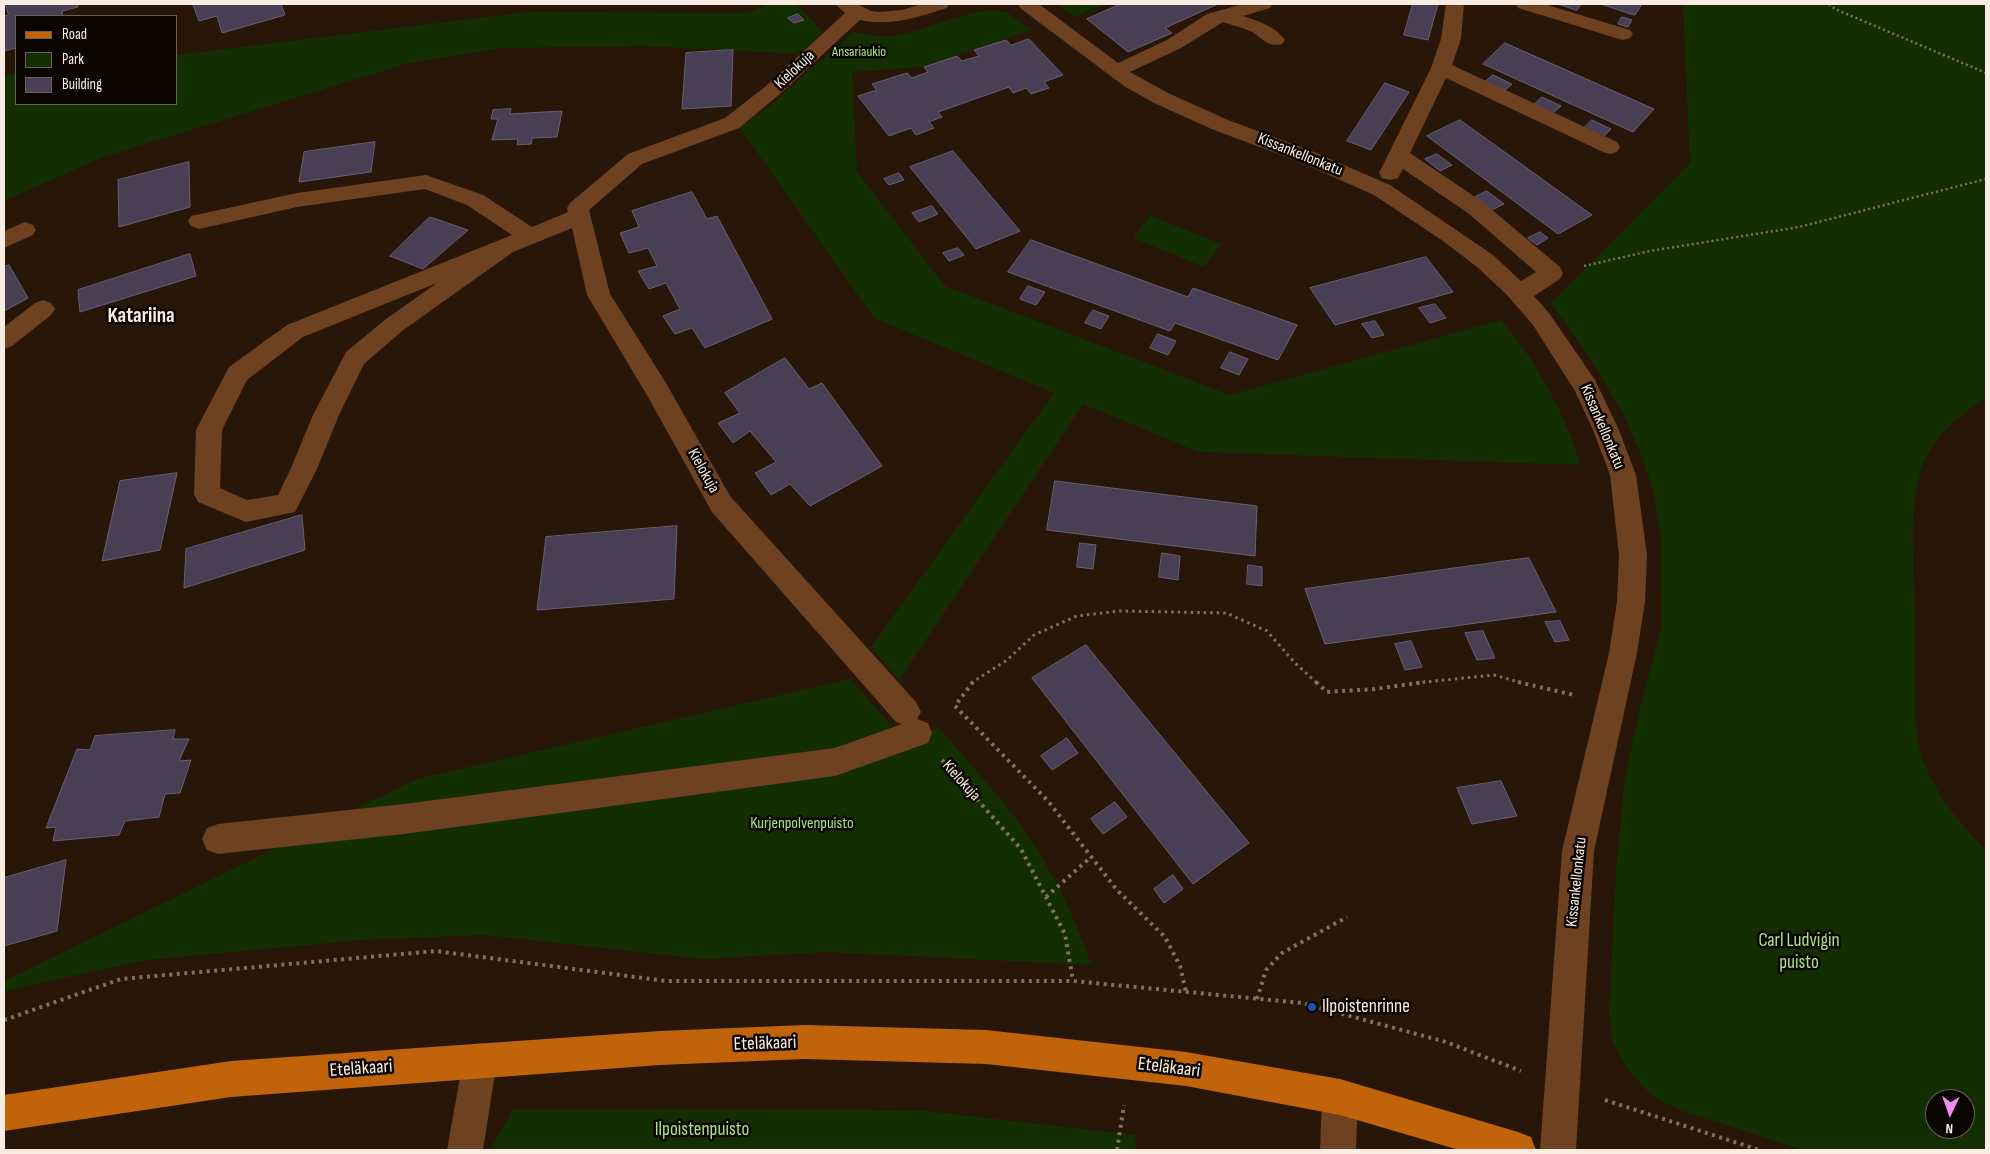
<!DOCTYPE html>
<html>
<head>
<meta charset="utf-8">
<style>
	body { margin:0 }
	#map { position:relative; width:1990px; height:1154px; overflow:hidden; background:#281608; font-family:"Sofia Sans Condensed",sans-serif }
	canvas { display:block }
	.frame { position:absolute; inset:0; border:5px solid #f9ece2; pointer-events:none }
	.legend { position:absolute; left:15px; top:15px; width:162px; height:90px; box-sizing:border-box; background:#0b0502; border:1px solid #6a615c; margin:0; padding:6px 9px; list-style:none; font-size:15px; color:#f9ece2 }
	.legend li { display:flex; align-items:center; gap:10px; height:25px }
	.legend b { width:25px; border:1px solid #6a615c }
	.north { position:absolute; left:1925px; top:1089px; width:50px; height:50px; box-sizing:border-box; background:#0b0502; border:1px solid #6a615c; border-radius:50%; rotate:183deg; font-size:14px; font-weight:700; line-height:20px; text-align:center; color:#f9ece2 }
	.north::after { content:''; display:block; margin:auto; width:18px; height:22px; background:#f18af4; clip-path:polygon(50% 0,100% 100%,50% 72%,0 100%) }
</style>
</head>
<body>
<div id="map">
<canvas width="1990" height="1154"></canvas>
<div class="frame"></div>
<ul class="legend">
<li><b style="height:6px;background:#c0630a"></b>Road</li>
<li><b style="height:14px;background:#132f02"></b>Park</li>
<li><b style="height:14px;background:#493f55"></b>Building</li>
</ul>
<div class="north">N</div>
</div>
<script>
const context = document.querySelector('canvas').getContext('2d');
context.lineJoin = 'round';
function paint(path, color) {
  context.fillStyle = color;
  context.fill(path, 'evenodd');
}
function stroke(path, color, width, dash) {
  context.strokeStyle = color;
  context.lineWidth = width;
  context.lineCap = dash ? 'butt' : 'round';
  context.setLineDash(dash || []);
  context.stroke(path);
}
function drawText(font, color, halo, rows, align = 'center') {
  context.font = font + ' "Sofia Sans Condensed",sans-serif';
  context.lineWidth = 5;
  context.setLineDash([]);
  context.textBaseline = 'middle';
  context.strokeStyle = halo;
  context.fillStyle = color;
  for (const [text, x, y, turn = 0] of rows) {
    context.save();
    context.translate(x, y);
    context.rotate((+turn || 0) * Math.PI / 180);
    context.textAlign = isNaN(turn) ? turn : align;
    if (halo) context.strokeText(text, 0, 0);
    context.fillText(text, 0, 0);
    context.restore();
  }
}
const green = new Path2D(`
	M771,4H796L823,32L800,54L645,46L503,48L409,63L103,157L4,201V76L16,74V104H176V55L528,12L747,13Z
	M1058,4H1105L1074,17Z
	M1683,4H1986V397C1962,414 1936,433 1924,462C1909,501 1913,545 1914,586C1915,630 1915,674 1915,719C1917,729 1917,740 1920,750C1931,789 1958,822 1986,850V1150H1803L1682,1111L1652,1096L1628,1070L1612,1041L1609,1013L1616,872L1624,784L1640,707L1662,626L1661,539L1654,493L1643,459L1623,413L1588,355L1551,303L1690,163ZM1935,1099H1965V1129H1935Z
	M991,10L1006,12L1032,30L922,67L852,72L857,172L945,286L1230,395L1501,320C1541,368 1560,405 1581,465L1199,452L1083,404L899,680L871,647L1054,393L874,318L738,125L758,116L853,32C869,35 884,38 900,35C931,28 960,13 991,10Z
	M1150,216H1151L1221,244L1204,267L1133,238Z
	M850,679L908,744L938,727C975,770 1016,812 1044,861C1064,894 1078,929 1092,965L826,952L704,959L484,935L362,940L146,960L4,991V981L417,779Z
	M513,1109L917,1110L1135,1135L1136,1150H490Z`);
const building = new Path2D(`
	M6,4H77L78,7L62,11L63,16H16V48L4,51V16L8,15Z
	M197,4H281L285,15L222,33L217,16L199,21L193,5Z
	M1121,4H1218L1165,28L1172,33L1128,52L1087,19Z
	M1413,4H1438L1428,40L1404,35Z
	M1558,4H1581L1577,10Z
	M1601,4H1642L1635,15Z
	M798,14L804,20L794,23L788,18Z
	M1622,17L1632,20L1628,27L1618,24Z
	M1029,39L1063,75L1044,82L1049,88L1031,94L1026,88L1013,93L1009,87L938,112L942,117L929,122L934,128L916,135L911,128L889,136L858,96L877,90L872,84L907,73L912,78L928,72L924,67L957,56L962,61L979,56L974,50L1006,40L1011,45Z
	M1505,43L1654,109L1633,132L1483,64Z
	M733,50L731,106L682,109L686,53Z
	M1493,75L1512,84L1504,91L1485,82Z
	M1385,83L1409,92L1371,150L1347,141Z
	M1542,97L1561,106L1553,113L1534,105Z
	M511,109L510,114L562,111L557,137L532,138L531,144L517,145L518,139L492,140L498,119H491L493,110Z
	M1460,120L1592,215L1558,234L1427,136Z
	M1592,120L1611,129L1603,137L1584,128Z
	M375,142L371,172L299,182L304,152Z
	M953,151L1020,231L976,249L910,167Z
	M1437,154L1452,165L1440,171L1425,159Z
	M189,162L190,207L119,227L118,180Z
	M899,173L904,180L889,185L884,179Z
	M1487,191L1504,204L1492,210L1475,197Z
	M692,192L707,219L717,216L772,319L705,348L692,328L675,334L663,316L680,309L666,283L649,289L638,271L657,266L648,248L629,253L620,233L639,227L632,211Z
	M932,206L938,214L919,222L912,213Z
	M430,217L468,230L423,269L390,256Z
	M1540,232L1548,238L1537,245L1528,238Z
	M1031,240L1188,297L1193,288L1297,325L1278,360L1175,323L1170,331L1008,272Z
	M958,248L964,255L949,261L943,253Z
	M190,254L196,276L80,312L78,290Z
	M1426,257L1453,292L1335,325L1310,288Z
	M9,265L28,298L4,311V267Z
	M1028,286L1045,292L1036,305L1020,299Z
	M1435,304L1446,318L1430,323L1419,308Z
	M1093,310L1109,316L1101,329L1085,323Z
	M1375,321L1384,335L1372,338L1362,324Z
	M1158,334L1176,341L1168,355L1150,348Z
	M1230,352L1248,359L1239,375L1221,368Z
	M785,358L809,389L822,383L882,466L810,506L790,484L771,495L755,473L776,462L750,431L733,443L718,423L740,413L725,393Z
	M177,473L160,550L102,561L120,481Z
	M1055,481L1257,506L1255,556L1047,530Z
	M302,515L305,550L184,588L186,549Z
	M677,526L674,599L537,610L546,537Z
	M1080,543L1096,545L1093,569L1077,567Z
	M1162,553L1180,556L1178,580L1159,577Z
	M1529,558L1556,612L1325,644L1305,589Z
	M1248,565L1262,567V586L1247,584Z
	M1560,621L1569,640L1555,642L1545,622Z
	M1483,631L1495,658L1477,660L1465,633Z
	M1411,641L1422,667L1405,670L1395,644Z
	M1086,645L1249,843L1193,884L1032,678Z
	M175,730L173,739H189L179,761L191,760L180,793L165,794L159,817L125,821L119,835L53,841L56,827L46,828L77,749L90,750L95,736Z
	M1067,738L1078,753L1052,770L1041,756Z
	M1501,781L1517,816L1472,824L1457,788Z
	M1115,802L1127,817L1103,834L1091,819Z
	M66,860L57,931L4,946V878Z
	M1173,875L1183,889L1164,903L1154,889Z`);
const pathFar2 = new Path2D(`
	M1829,4L1835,9L1986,73
	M1584,266L1650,251L1799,227L1986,179`);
const pathFar1 = new Path2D(`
	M971,683L1007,660L1034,635L1077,616L1120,611L1226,613L1267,631L1295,663L1317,683
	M1416,683L1494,675L1522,683`);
const path = new Path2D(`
	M973,682L955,706L1048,801L1117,890L1165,937L1180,966L1186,992
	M1316,682L1327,692L1375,689L1425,682
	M1518,682L1574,695
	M942,760L1021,849L1065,934L1073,981
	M1046,897L1091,857
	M1257,999L1266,970L1282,953L1347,917
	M4,1020L121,979L436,951L666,981H1073L1302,1003L1446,1042L1521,1071
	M1605,1100L1759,1150
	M1117,1150L1124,1105`);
const minor = new Path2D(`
	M835,4H857L871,11L879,12L902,10L922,4H949L947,8C918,17 890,27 860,20L780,94L739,128L642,164L589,210L610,294L666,383L730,496L916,702L921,712L917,719L928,723L932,733L928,743L835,776L404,834L218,854L207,850L202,839L207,828L218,824L404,804L835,748L902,724L896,722L712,512L648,397L587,295L572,228L513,252L402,331L364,364L339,415L317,469L295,512L246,522L198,502L194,494L196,430L229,367L287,325L512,235L467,205L425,189L297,207L199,229L191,226L188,221L191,216L297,193L426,175L483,195L532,227L568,212L567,208L570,203L628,154L725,118L766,86L845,13ZM437,283L386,319L346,352L313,415L291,468L278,495L247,500L220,488L222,430L247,380L303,337Z
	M1018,4H1039L1118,63L1167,40L1207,14L1243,4H1272L1270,8L1243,16C1258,21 1275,26 1285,40L1282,44C1267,48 1262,37 1250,31C1241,27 1231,25 1223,22L1181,48L1130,72L1168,93L1228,120L1314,152L1390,185L1493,255L1521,281L1536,272L1468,213L1403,169L1398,178L1390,180L1382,178L1379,173L1431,68L1441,39L1446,4H1464L1461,39L1452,65L1617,142L1620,147L1617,152L1610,154L1603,152L1446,78L1410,153L1484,203L1560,267L1563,273L1560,279L1534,296L1549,313L1595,380L1619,430L1636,475L1647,555L1645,602L1637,653L1594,851L1576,1150H1540L1562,851L1609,653L1617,602L1619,555L1610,475L1593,430L1575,391L1533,325L1506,294L1477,267L1443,241L1374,195L1300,162L1214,130L1154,103L1124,86L1020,8Z
	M1516,4H1544L1630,30L1633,34L1630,38L1623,40L1616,38L1518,8Z
	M25,222L33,225L36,230L33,235L4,248V231Z
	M43,300L51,303L55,309L51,315L12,346L4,349V327L35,303Z
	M480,1043L492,1048L497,1060L483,1150H447L463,1060L468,1048Z
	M1340,1079L1353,1084L1358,1097L1356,1150H1320L1322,1097L1327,1084Z`);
const major = new Path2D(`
	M805,1025L986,1030L1186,1052L1340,1079L1518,1132L1531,1137L1536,1150H1459L1340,1115L1186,1086L986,1064L805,1059L660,1065L231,1097L4,1131V1095L231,1061L660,1031Z`);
const markers = [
	[1312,1007,5,"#1a4fb4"]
];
const farParknames = [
	["Ansariaukio",859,52]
];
const streetNames = [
	["Kielokuja",795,70,-43],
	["Kissankellonkatu",1300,155,22],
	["Kissankellonkatu",1602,427,67],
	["Kielokuja",703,471,61],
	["Kielokuja",961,781,48],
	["Kissankellonkatu",1577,882,-84]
];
const parkNames = [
	["Kurjenpolvenpuisto",802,824]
];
const nearParknames = [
	["Carl Ludvigin",1799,941],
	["puisto",1799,963],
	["Ilpoistenpuisto",702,1130]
];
const nearPoinames = [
	["Ilpoistenrinne",1322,1007]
];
const nearStreetnames = [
	["Eteläkaari",765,1044,-2],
	["Eteläkaari",1169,1068,7],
	["Eteläkaari",361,1069,-4]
];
const districtNames = [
	["Katariina",141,317]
];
paint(green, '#132f02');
paint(building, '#493f55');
stroke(building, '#695f76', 1);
stroke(pathFar2, '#807064', 2.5, [2, 3]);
stroke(pathFar1, '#807064', 3, [2.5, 4]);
stroke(path, '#807064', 4, [3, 4.5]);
paint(minor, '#6e4121');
paint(major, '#c0630a');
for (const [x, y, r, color] of markers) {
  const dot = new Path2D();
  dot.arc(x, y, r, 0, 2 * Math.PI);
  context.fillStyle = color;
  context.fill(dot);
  stroke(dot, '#0b0502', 2);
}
drawText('14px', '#a4e585', '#0b0502', farParknames);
drawText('16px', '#f9ece2', '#0b0502', streetNames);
drawText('16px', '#a4e585', '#0b0502', parkNames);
drawText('19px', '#a4e585', '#0b0502', nearParknames);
drawText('19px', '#f9ece2', '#0b0502', nearPoinames, 'left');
drawText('19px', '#f9ece2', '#0b0502', nearStreetnames);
drawText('bold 21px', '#f9ece2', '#0b0502', districtNames);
</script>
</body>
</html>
